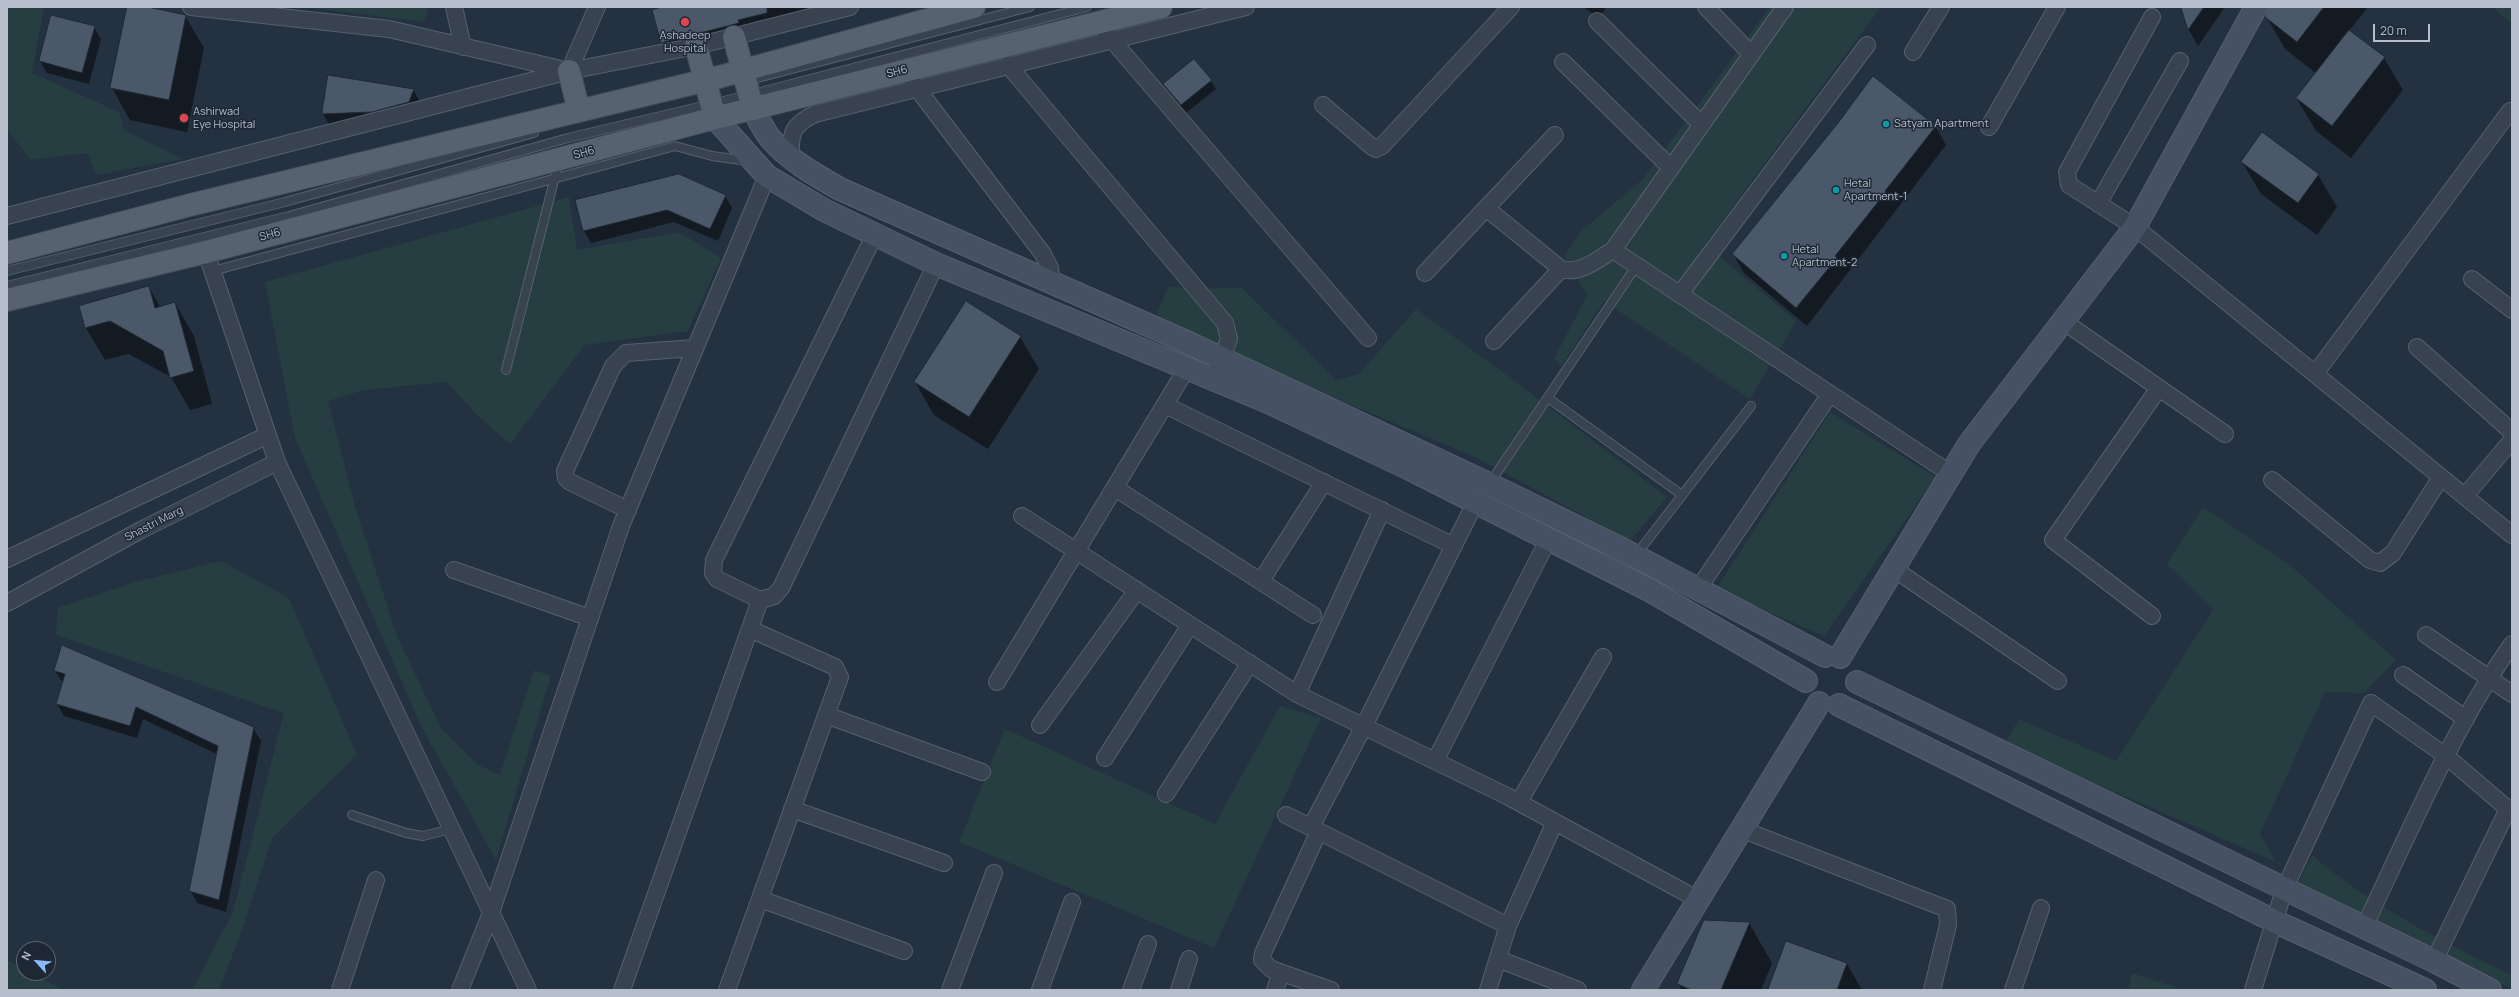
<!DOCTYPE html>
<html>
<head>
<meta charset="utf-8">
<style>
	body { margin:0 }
	#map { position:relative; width:2519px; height:997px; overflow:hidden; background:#243140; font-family:Manrope,sans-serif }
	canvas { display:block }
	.frame { position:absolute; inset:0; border:8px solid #b5beca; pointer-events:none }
	.north { position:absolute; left:16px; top:941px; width:40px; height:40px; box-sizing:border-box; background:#1d2834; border:1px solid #5a6470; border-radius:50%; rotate:297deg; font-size:11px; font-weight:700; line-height:16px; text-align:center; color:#b5beca }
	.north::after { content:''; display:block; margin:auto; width:14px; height:18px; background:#89b9fa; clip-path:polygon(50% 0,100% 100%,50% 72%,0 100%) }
	.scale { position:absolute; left:2373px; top:24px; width:57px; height:18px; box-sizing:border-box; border:2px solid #b5beca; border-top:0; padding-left:5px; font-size:12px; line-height:14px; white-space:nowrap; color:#b5beca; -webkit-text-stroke:3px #1d2834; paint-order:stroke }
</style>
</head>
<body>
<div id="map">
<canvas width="2519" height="997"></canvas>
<div class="frame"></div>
<div class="north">N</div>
<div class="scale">20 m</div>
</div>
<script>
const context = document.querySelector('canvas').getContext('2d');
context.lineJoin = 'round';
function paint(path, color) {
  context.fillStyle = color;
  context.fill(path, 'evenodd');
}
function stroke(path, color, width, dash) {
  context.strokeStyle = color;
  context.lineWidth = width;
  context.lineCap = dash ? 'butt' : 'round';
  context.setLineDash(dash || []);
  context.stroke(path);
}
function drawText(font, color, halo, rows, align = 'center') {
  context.font = font + ' Manrope,sans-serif';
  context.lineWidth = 3;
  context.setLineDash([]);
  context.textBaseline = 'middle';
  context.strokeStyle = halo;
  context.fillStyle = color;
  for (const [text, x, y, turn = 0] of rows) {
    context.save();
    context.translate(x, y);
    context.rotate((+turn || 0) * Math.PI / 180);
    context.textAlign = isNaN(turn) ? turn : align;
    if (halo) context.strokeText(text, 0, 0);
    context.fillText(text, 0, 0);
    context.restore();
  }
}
const green = new Path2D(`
	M7,7H44L32,73L119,112L124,130L183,159L96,175L88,153L31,160L7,130Z
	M304,7H428L424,22Z
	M1770,7H1881L1705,244L1796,321L1750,399L1604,301L1561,366L1554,359L1587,295L1564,257L1580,232L1643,179Z
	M2492,7H2512V24Z
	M569,197L577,250L679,232L721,258L688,331L585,345L510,444L477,415L447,382L364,390L328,401L357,513L397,636L441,728L478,765L500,775L534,670L551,676L496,860L421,726L295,438L265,282Z
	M1168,287L1242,288L1336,380L1359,374L1416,309L1512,379L1667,497L1630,541L1473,456L1281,376L1156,315Z
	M1830,412L1936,477L1824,636L1716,589Z
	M2203,507L2290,565L2396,660L2364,693L2325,692L2260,834L2276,862L2005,744L2019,719L2116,761L2213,610L2167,564Z
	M221,561L289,598L357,755L272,838L241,933L219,990H192L233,912L284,713L56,635L58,608L136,582Z
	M1280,706L1321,718L1214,948L959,842L1005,729L1215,824Z
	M2312,855C2371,905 2442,942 2512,975V989L2297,886Z
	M7,960L24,969V973H32L64,990H7Z
	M2132,973L2184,990H2128Z`);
const shadow = new Path2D(`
	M128,7H143L185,16L204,48L187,132L130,120L112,88Z
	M666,7H828L669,55L662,43L653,10Z
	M1584,7H1607L1598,18Z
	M2182,7H2225L2198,46L2189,30Z
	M2269,7H2368L2349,31L2384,58L2403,90L2351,158L2316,131L2297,99L2317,74L2285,49L2266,16Z
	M94,27L101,39L89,84L47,73L40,61Z
	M1211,81L1216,89L1186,113L1164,85Z
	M413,89L420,102L330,126L323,114Z
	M1935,126L1946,145L1807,326L1744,273L1733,254Z
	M2242,162L2318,175L2337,207L2317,235L2261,194Z
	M725,196L732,208L718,241L674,222L591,243L584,231L576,201Z
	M149,287L160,307L175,303L194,336L212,404L190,410L171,377L129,354L105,360L86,328L80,307Z
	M1020,337L1039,369L988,449L934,415L915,382Z
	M55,671L253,728L261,741L226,912L197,903L190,890L217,754L143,719L137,738L64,716L57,704L63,683Z
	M1749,923L1772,963L1761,990H1682L1678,984Z
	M1847,964L1862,990H1769Z`);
const building = new Path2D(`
	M127,7H148L186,15L169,100L110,88Z
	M662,7H767V13L738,20L739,23L661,43L652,10Z
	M2181,7H2204L2188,30Z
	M2268,7H2324L2297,42L2265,17Z
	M51,15L95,26L82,73L39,61Z
	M2349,30L2385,57L2332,126L2296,98Z
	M1194,59L1212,80L1181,105L1163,84Z
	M328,75L414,89L409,102L372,112L322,114Z
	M1873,76L1936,126L1885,191L1886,192L1835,256L1837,258L1796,308L1732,254L1838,123Z
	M2262,132L2319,174L2298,203L2241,162Z
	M679,174L726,195L710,229L667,210L583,231L575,200Z
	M149,286L155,308L175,302L194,371L170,378L163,351L110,321L85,328L79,306Z
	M966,301L1021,336L969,417L914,382Z
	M62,645L254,727L219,900L189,891L218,746L136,707L130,726L56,704L65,674L54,671Z
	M1704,920L1750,922L1721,990H1692L1677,984Z
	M1786,941L1847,963L1837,990H1768Z`);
const lane = new Path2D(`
	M746,81L1030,7
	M7,271L285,202L534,133
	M213,271L675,146L712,156L748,161
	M7,286L289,216L568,138L749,95L1087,7
	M506,370L559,161
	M1548,398L1682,495
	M1490,483L1637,265
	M1636,555L1751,406
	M352,815L406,833L423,836L451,829`);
const street = new Path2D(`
	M191,7L389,29L565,70
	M454,7L463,47
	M1706,7L1751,54
	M1785,7L1613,250L1951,474
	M2152,17L2067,172L2069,185L2135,227L2512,535
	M1597,21L1702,125
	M1106,33L1368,338
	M1913,52L1941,7
	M1563,62L1671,168
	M1008,65L1225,323L1229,339L1218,369
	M569,71L597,7
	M913,83L1043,254L1050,268L1052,283
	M1323,105L1371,146L1376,149L1382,146L1511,7
	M1989,127L2057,7
	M791,156C790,133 793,124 815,114L1246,7
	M2098,204L2180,61
	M1486,208L1561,269C1580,275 1598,259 1613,250
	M7,216L569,71L696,46L850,7
	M206,252L277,462L528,990
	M1425,273L1555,135
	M2472,279L2512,310
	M1680,294L1867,45
	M2063,321L2225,434
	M1494,341L1561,269
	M2417,347L2512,432
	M2315,374L2510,111
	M1165,405L1454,546
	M2272,480L2370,560L2380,563L2393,553L2441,477
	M1115,488L1313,615
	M2465,496L2512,440
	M628,510L570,482L566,478L565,471L613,366L626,353L695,348
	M1022,516L1297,694L1507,796L1697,899
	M7,559L268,435
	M1894,569L2058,681
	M454,570L590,618
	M1261,581L1324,482
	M1698,589L1830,394
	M760,600L717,579L713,573L714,560L875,234
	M7,603L141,530L277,462
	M2152,616L2053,540L2159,388
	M2426,635L2512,694
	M2403,675L2466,719
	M997,682L1187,368
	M1297,694L1382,510
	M826,715L982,772
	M1040,725L1137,590
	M1105,758L1190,625
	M1435,761L1548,540
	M1166,794L1250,663
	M1519,802L1603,657
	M792,809L944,863
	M1286,815L1508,926
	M1311,827L1364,726L1475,503
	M1741,829L1947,909L1948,925L1932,990
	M1319,831L1263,953L1262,960L1271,969L1331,990
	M760,899L904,951
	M2364,927C2410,832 2451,731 2512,644
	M1498,959L1578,990
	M340,990L376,880
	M460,990L491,913L621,526L767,176
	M622,990L760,600L774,596L781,588L936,264
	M727,990L840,677L835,667L750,629
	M950,990L994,873
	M1040,990L1072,902
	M1131,990L1148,944
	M1179,990L1189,959
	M1275,990L1281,973
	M1488,990L1508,926L1555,822
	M2013,990L2041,908
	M2253,990L2284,890L2371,703L2446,756L2508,809L2434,961`);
const secondary = new Path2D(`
	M753,109C758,118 763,129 770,138C787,159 817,176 840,189L1191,344L1489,484L1622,549L1825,656
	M715,118L767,176L824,210L936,264L1268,402L1410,469L1651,591L1806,681
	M1840,657L1969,444L2135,227L2256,7
	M1857,682L2434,961L2490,990
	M1839,705L2276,922L2425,990
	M1643,990L1819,703`);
const primary = new Path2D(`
	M734,37L753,109
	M696,46L715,118
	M569,71L579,111
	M7,253L190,205L719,77L974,7
	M7,300L206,252L715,118L1161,7`);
const markers = [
	[685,22,5,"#e0444e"],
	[184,118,5,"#e0444e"],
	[1886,124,4,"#0f9aa8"],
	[1836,190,4,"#0f9aa8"],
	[1784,256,4,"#0f9aa8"]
];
const poiNames = [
	["Ashadeep",685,36,"center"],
	["Hospital",685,49,"center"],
	["Ashirwad",193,112],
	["Eye Hospital",193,125],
	["Satyam Apartment",1894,124],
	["Hetal",1844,184],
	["Apartment-1",1844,197],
	["Hetal",1792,250],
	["Apartment-2",1792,263]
];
const streetNames = [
	["SH6",897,72,-14],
	["SH6",584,153,-15],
	["SH6",270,235,-15],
	["Shastri Marg",154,524,-27]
];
paint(green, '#263e41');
paint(shadow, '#0007');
paint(building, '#4a5869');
stroke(building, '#1f2a36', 1);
stroke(lane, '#56616d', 10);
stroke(street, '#56616d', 18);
stroke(secondary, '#56616d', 24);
stroke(primary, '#424c58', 24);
stroke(lane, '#38434f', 8);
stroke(street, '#38434f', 16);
stroke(secondary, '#465263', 22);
stroke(primary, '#56626f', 22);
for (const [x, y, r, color] of markers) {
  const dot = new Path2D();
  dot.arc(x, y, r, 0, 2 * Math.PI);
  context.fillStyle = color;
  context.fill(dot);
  stroke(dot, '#1d2834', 1.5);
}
drawText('11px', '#b5beca', '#1d2834', poiNames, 'left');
drawText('11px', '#b5beca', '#1d2834', streetNames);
</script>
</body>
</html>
